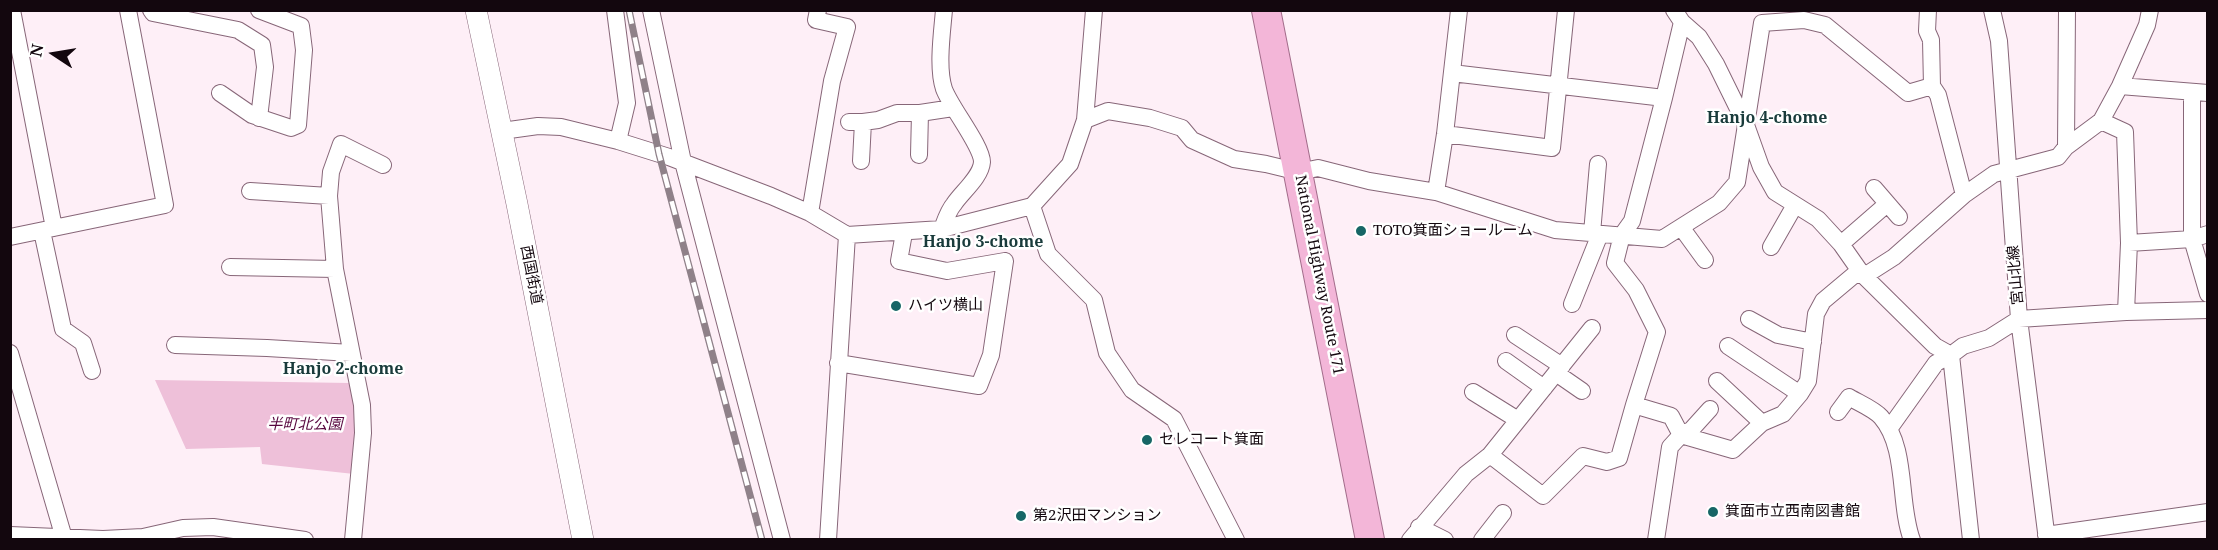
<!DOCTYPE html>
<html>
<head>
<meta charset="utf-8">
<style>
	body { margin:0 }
	#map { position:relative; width:2218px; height:550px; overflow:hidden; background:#feeff7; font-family:"Noto Serif",serif }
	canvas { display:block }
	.frame { position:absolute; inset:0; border:12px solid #13070e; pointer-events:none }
	.north { position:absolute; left:24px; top:24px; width:60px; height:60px; -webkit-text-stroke:4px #fff; paint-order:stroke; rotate:282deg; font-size:16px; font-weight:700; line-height:24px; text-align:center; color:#13070e }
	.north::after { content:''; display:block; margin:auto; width:21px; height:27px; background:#13070e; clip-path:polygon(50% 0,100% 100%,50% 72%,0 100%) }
</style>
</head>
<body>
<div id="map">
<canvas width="2218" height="550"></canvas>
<div class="frame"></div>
<div class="north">N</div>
</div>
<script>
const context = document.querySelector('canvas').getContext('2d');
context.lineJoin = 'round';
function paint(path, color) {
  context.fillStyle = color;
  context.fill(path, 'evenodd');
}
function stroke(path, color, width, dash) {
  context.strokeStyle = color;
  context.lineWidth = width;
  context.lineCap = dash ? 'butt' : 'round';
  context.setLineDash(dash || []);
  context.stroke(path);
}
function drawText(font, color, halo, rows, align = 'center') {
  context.font = font + ' "Noto Serif","Noto Sans JP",serif';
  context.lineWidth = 5;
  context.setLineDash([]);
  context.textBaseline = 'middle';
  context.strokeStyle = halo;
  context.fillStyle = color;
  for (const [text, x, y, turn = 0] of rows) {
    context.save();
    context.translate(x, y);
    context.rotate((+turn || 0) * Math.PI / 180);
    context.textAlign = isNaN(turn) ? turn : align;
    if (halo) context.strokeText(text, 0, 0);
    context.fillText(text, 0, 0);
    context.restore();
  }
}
const green = new Path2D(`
	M155,380L350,383L358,405L354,474L262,464L260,447L186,449Z`);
const minor = new Path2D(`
	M12,10L54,228
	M151,10L153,13L238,30L262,45L265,67L259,118
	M615,10L627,103L618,141
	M651,10L683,162L782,540
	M1674,10L1682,22L1699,37L1716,64L1746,125L1761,167L1775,192L1818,219L1841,244L1862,274L1935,346L1951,355L1963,346L1989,338L2019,319L2126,312L2208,310
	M1928,10L1927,31L1931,40L1932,86L1938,95L1964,195
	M1992,10L1999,41L2019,319L2047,540
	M1682,22L1664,98L1632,221L1622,235L1615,263L1636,290L1657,332L1634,405L1671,416L1681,435L1733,450L1762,423L1783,414L1800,394L1808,381L1816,314L1823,301L1854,275L1869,273L1894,257L1964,195L1994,174L2058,157L2066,147L2101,121L2120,86L2147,25L2150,10
	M1452,73L1664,98
	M2120,86L2208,93
	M2192,92V239L2208,294
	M220,93L252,115L291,128L298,125L304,50L301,26L259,10
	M1085,120L1108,111L1150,118L1182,128L1192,140L1234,159L1266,164L1299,172L1318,168L1369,181L1436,192L1555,230L1662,239L1719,203L1737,182L1762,23L1804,20L1825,25L1908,93L1932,86
	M2101,121L2125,132L2129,243L2126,312
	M849,122H863L878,120L897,113H920L953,108
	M502,131L538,126L561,127L618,141L669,157L771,196L810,213L847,235L942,229L1032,206L1070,164L1085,120L1094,10
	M1445,134L1552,148L1566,10
	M2066,147L2067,10
	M919,155L920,113
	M861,161L863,122
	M1874,188L1899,217
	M250,191L329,196
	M1436,192L1445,134L1459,10
	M1032,206L1048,254L1094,300L1107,353L1132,390L1174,419L1236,540
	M810,213L832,81L847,27L816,20L818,10
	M1681,227L1705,260
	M942,229C945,221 948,211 954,204C962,192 981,177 982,162C982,146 951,108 944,89C937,68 942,33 944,10
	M42,231L63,329L83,343L92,371
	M1592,233L1598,164
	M10,237L165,205L128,10
	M2129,243L2192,239L2208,234
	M1841,244L1887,204
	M1771,247L1795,205
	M230,267L335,269
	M1572,304L1600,234
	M1749,319L1778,335L1813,342
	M1515,335L1562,366
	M175,345L267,348L351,353
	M1728,346L1800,394
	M10,353L64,538
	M1506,361L1544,388
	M838,363L979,386L991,355L1005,261L947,271L899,261L904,233
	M1556,373L1582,391
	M1717,381L1762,423
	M1473,392L1518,420
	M1838,412L1849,397C1859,403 1874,409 1881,417C1908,448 1898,503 1912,540
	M1889,429L1936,363L1951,355L1971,540
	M1490,455L1543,496L1583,456L1607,462L1619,458L1634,405
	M1419,527L1445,540
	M10,535L103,539L143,537L183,528L213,527L305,540
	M2046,535L2208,512
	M353,540L363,433L362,405L335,269L329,196L331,172L341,144L383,165
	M828,540L847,235
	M1410,540L1466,474L1490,455L1592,328
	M1482,540L1503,513
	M1656,540L1670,447L1681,435L1691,430L1710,409`);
const tertiary = new Path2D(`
	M476,10L517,204L583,540`);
const trunk = new Path2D(`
	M1266,10L1370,540`);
const rail = new Path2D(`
	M629,10L659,154L762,540`);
const markers = [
	[1361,231,6,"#176666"],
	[896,306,6,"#176666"],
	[1147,440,6,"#176666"],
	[1713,512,6,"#176666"],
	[1021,516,6,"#176666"]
];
const poiNames = [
	["TOTO箕面ショールーム",1373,231],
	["ハイツ横山",908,306],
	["セレコート箕面",1159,440],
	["箕面市立西南図書館",1725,512],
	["第2沢田マンション",1033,516]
];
const streetNames = [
	["西国街道",531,275,79],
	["National Highway Route 171",1319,275,79],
	["宮山北線",2016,275,-95]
];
const parkNames = [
	["半町北公園",305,425]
];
const neighbourhoodNames = [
	["Hanjo 4-chome",1767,118],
	["Hanjo 3-chome",983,242],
	["Hanjo 2-chome",343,369]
];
paint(green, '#eec0d9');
stroke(minor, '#876678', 18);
stroke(tertiary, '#876678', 22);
stroke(trunk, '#a36d8b', 30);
stroke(minor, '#fff', 16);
stroke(tertiary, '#fff', 21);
stroke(trunk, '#f3b6d8', 28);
stroke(rail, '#8f8189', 7);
stroke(rail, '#fff', 4.5, [14]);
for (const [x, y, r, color] of markers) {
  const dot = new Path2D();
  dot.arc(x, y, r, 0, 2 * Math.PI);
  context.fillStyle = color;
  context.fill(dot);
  stroke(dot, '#fff', 2);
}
drawText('15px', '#13070e', '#fff', poiNames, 'left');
drawText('15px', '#13070e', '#fff', streetNames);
drawText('italic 15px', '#57063e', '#fff', parkNames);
drawText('bold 16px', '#193b3b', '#fff', neighbourhoodNames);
</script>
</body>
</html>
